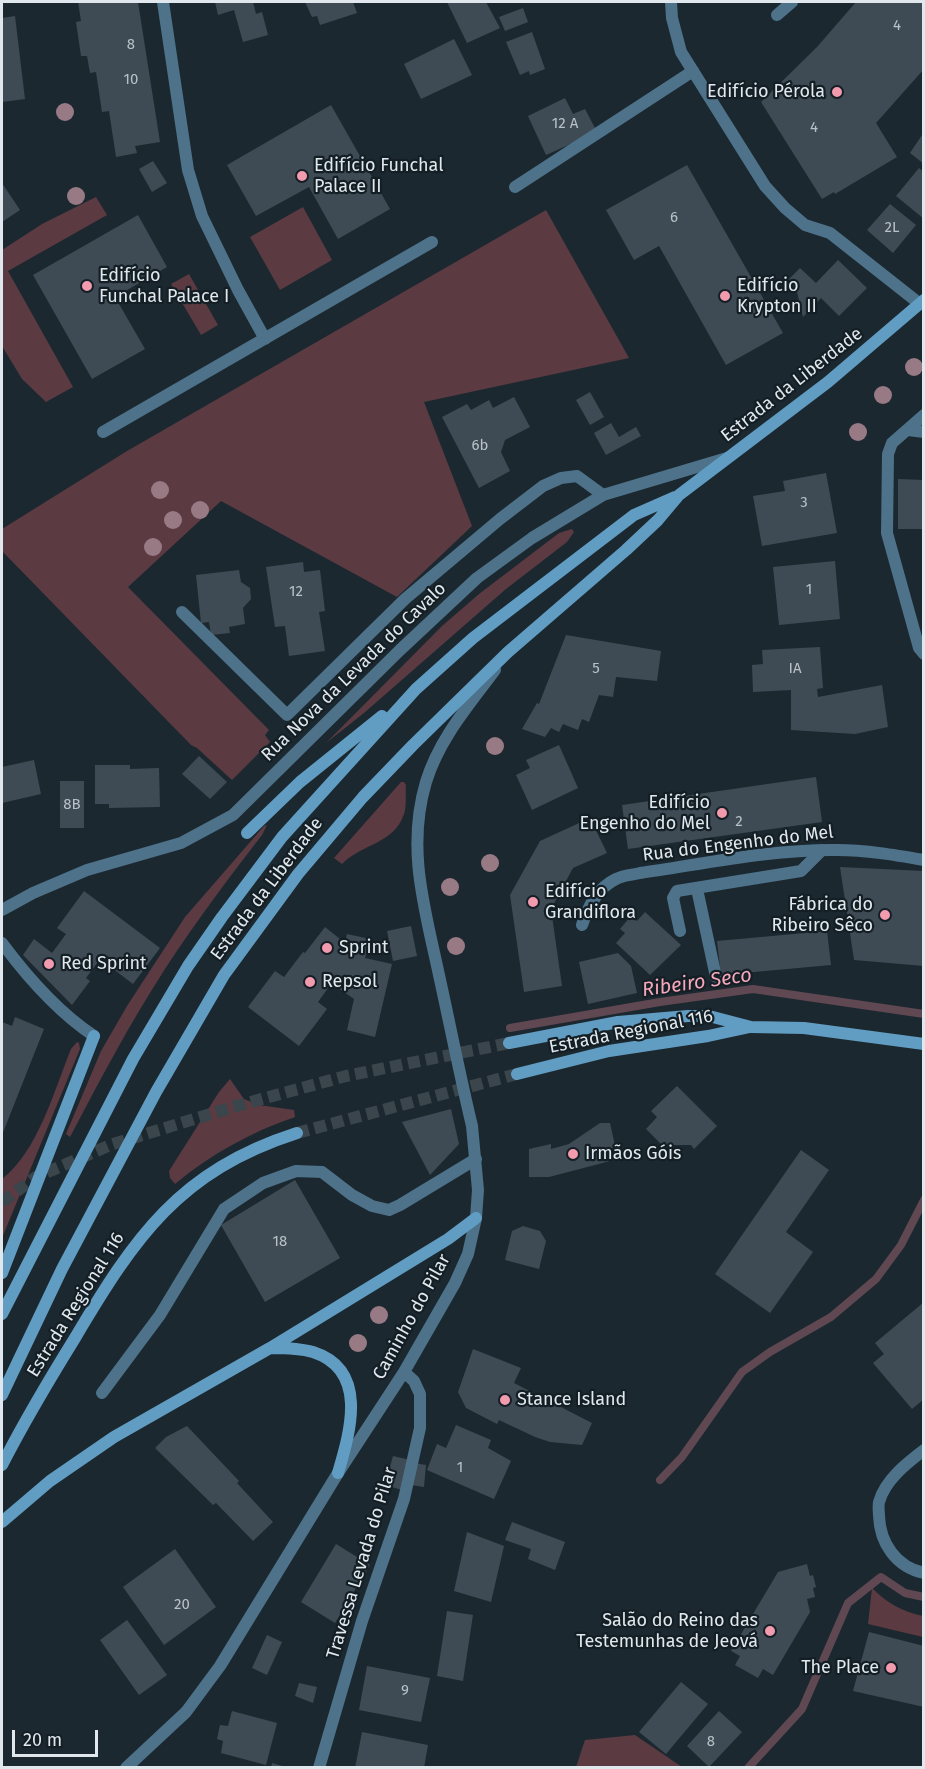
<!DOCTYPE html>
<html>
<head>
<meta charset="utf-8">
<style>
	body { margin:0 }
	#map { position:relative; width:925px; height:1769px; overflow:hidden; background:#1c282f; font-family:"Fira Sans",sans-serif }
	canvas { display:block }
	.frame { position:absolute; inset:0; border:3px solid #e1e8ed; pointer-events:none }
	.scale { position:absolute; left:12px; top:1730px; width:86px; height:27px; box-sizing:border-box; border:3px solid #e1e8ed; border-top:0; padding-left:8px; font-size:18px; line-height:21px; white-space:nowrap; color:#e1e8ed; -webkit-text-stroke:4px #131e25; paint-order:stroke }
</style>
</head>
<body>
<div id="map">
<canvas width="925" height="1769"></canvas>
<div class="frame"></div>
<div class="scale">20 m</div>
</div>
<script>
const context = document.querySelector('canvas').getContext('2d');
context.lineJoin = 'round';
function paint(path, color) {
  context.fillStyle = color;
  context.fill(path, 'evenodd');
}
function stroke(path, color, width, dash) {
  context.strokeStyle = color;
  context.lineWidth = width;
  context.lineCap = dash ? 'butt' : 'round';
  context.setLineDash(dash || []);
  context.stroke(path);
}
function drawText(font, color, halo, rows, align = 'center') {
  context.font = font + ' "Fira Sans",sans-serif';
  context.lineWidth = 4.5;
  context.setLineDash([]);
  context.textBaseline = 'middle';
  context.strokeStyle = halo;
  context.fillStyle = color;
  for (const [text, x, y, turn = 0] of rows) {
    context.save();
    context.translate(x, y);
    context.rotate((+turn || 0) * Math.PI / 180);
    context.textAlign = isNaN(turn) ? turn : align;
    if (halo) context.strokeText(text, 0, 0);
    context.fillText(text, 0, 0);
    context.restore();
  }
}
const green = new Path2D(`
	M96,197L107,215L8,271L73,387L46,402L22,379L2,346V250L42,224Z
	M303,207L332,260L280,290L250,237Z
	M546,210L629,358L424,402L472,526L397,597L221,501L128,587L269,730L265,735L270,742L232,780L197,748L191,745L2,551V529L127,451Z
	M189,274L218,325L201,335L171,284Z
	M572,529L574,532L567,542L506,589L364,713L326,743L442,626L479,594L559,533Z
	M401,782H404L406,785C405,794 407,806 404,814C394,844 363,843 342,864L334,858Z
	M267,825L262,835C228,879 195,923 165,969C130,1023 100,1080 70,1137L66,1134L101,1051L127,1006L185,917L264,826Z
	M77,1042L79,1043L80,1049L2,1238V1179C38,1151 54,1091 71,1049Z
	M230,1079L244,1099L259,1105L294,1110L295,1117C251,1132 211,1154 175,1184L170,1178L169,1171L219,1092Z
	M872,1588C887,1603 903,1612 923,1616V1637L868,1624Z
	M635,1735L682,1767H576L585,1740Z`);
const stream = new Path2D(`
	M510,1028L660,1002L753,989L924,1014
	M660,1480L682,1457L742,1372L770,1352L831,1317L876,1279L901,1245L924,1200
	M748,1768L802,1709L848,1603L881,1577L905,1593L924,1597`);
const building = new Path2D(`
	M78,2H138L160,142L135,146L137,153L116,157L109,111L102,112L96,72L90,73L87,56H81L76,22L81,21Z
	M215,2H253L256,14L262,12L268,35L243,42L234,10L218,15Z
	M305,2H353L357,13L320,25L317,16L312,17Z
	M447,2H486L500,28L467,43Z
	M856,2H924V69L876,123L897,157L835,194L834,192L822,199L761,102L817,47Z
	M523,8L528,22L505,31L499,17Z
	M15,16L25,99L2,102V18Z
	M532,32L545,69L530,75L529,71L520,75L506,42Z
	M454,39L472,75L421,99L404,64Z
	M565,98L573,114L585,109L595,128L584,138L546,155L528,116Z
	M331,105L390,209L338,239L309,187L256,216L227,165Z
	M924,132V164L910,153Z
	M153,161L167,183L152,192L139,169Z
	M687,165L783,333L726,365L659,246L634,260L606,210Z
	M919,168L924,172V219L896,196Z
	M2,183L20,210L2,222Z
	M890,204L916,225L893,253L867,230Z
	M138,215L167,267L115,297L145,349L92,379L33,275Z
	M838,260L867,288L839,316L821,298L803,317L797,292L789,279L800,268L816,283Z
	M590,392L604,417L590,425L576,400Z
	M514,397L530,427L505,440L501,452L510,471L479,488L442,417L467,404L471,410L489,400L493,408Z
	M611,423L619,437L636,427L641,436L606,455L594,433Z
	M826,473L837,533L762,546L753,496L785,491L783,481Z
	M898,479L924,480V529H898Z
	M835,561L840,619L779,625L773,567Z
	M303,562L304,572L320,570L325,611L319,612L325,651L289,656L285,626L275,627L266,567Z
	M239,570L241,582L250,588L251,599L243,608L245,624L229,627L230,633L211,635L209,622L201,623L196,575Z
	M566,635L661,651L657,681L616,677L613,697L599,695L589,722L582,719L578,730L563,724L559,732L551,728L545,737L522,729L537,703L539,704Z
	M820,647L823,688L817,689L818,697L882,685L888,727L855,734L791,730V690L753,692L752,665L763,664L762,650Z
	M559,745L578,788L532,810L516,775L530,768L526,760Z
	M199,756L227,782L210,799L182,774Z
	M34,760L41,794L2,803V767Z
	M95,765H130V769L159,768L160,807L109,808V804H95Z
	M816,777L822,822L628,849L622,805Z
	M60,781H84V828H60Z
	M590,818L607,853L573,868L551,909L562,986L524,992L510,895L540,841Z
	M840,867L924,871V966L854,960Z
	M84,891L160,948L133,984L100,959L86,978L90,981L72,1005L23,955L34,939L52,953L66,934L57,928Z
	M645,912L681,945L650,975L616,943L625,933L620,929L631,916L637,921Z
	M411,926L417,956L393,961L387,931Z
	M325,927L345,943L347,934L370,939L365,958L392,964L375,1037L347,1030L354,999L334,985L336,977L318,1002L327,1009L299,1046L248,1007L275,971L284,977L303,952L305,953Z
	M827,931L831,965L721,975L717,941Z
	M618,953L631,966L637,993L588,1004L579,962Z
	M15,1017L44,1029L2,1135V1022L12,1026Z
	M677,1086L717,1126L694,1149L691,1145H662L646,1129L657,1117L651,1111Z
	M451,1109L459,1144L430,1175L402,1122Z
	M600,1123H610L618,1159L549,1177H529V1149L551,1144V1149L569,1144Z
	M801,1150L829,1170L786,1232L813,1252L770,1313L715,1274Z
	M295,1180L340,1258L265,1302L221,1225Z
	M523,1226L540,1231L546,1241L539,1269L505,1260L512,1231Z
	M924,1302V1399L912,1409L873,1363L884,1354L875,1343Z
	M473,1349L521,1368L514,1383L592,1423L582,1445L550,1442L535,1437L499,1420L497,1424L466,1408L458,1392Z
	M456,1425L491,1440L488,1448L511,1461L494,1499L427,1470L437,1444L446,1448Z
	M187,1426L239,1481L237,1483L273,1522L253,1541L216,1503L213,1505L155,1448L166,1437Z
	M393,1456L410,1460L402,1490L385,1485Z
	M414,1463L426,1465L424,1487L411,1485Z
	M512,1522L565,1542L555,1570L528,1559L531,1549L505,1540Z
	M467,1532L504,1546L491,1602L454,1591Z
	M336,1544L370,1565L335,1623L301,1602Z
	M175,1549L216,1607L164,1645L123,1587Z
	M807,1564L810,1576L813,1575L816,1587L813,1588L815,1597L807,1599L810,1612L773,1675L763,1669L758,1678L735,1665L740,1656L731,1651L778,1572Z
	M447,1611L473,1615L463,1681L437,1676Z
	M127,1620L167,1675L139,1695L100,1640Z
	M869,1632L924,1646V1707L853,1691Z
	M267,1635L282,1642L267,1675L252,1668Z
	M367,1666L430,1678L421,1722L359,1710Z
	M681,1682L708,1704L666,1754L639,1732Z
	M299,1683L317,1687L313,1703L295,1696Z
	M232,1711L277,1723L266,1765L221,1753L223,1741L217,1739L220,1725L228,1726Z
	M719,1711L742,1732L709,1767L687,1746Z
	M362,1732L428,1745L424,1768H355Z
	M272,1763L286,1767V1768H271Z`);
const secondaryTunnel = new Path2D(`
	M297,1133L517,1074
	M2,1202L36,1177L113,1144L240,1105L346,1076L509,1043`);
const service = new Path2D(`
	M777,15L792,2
	M515,187L693,71
	M924,415L892,443L888,454L887,533L919,648L924,654
	M908,430L924,432
	M182,612L287,715L405,599L500,519L543,486L561,478L577,476L603,495
	M697,889L716,977
	M680,931L673,898L677,891L801,871L822,850
	M2,943C28,978 58,1012 94,1036
	M102,1393L160,1315L224,1209L263,1183L296,1171L322,1172L352,1195L372,1206L389,1210L400,1205L476,1159`);
const minor = new Path2D(`
	M163,2L188,170L202,216L238,290L265,339
	M671,2L672,18L681,52L765,186L785,208L805,225L830,233L920,304
	M103,432L432,242
	M582,925C588,907 597,888 616,879C623,875 632,875 640,873C703,864 773,849 837,850C866,850 895,855 924,860
	M924,1450C907,1463 885,1480 879,1502C878,1506 879,1512 879,1516C880,1543 896,1567 924,1573
	M126,1768L186,1712L220,1666L338,1473L404,1372L455,1283L468,1254L476,1218L478,1190L472,1126C460,1076 450,1025 439,975C425,909 406,849 426,782C439,739 469,705 495,670
	M319,1768L362,1621L404,1499L420,1428V1394L414,1381L404,1372`);
const tertiary = new Path2D(`
	M2,910L33,893L87,870L181,843L233,815L400,650L477,578L532,538L603,495L727,458`);
const secondary = new Path2D(`
	M247,833L300,782L382,716
	M509,1043L618,1022L688,1016H709L751,1027L804,1028L924,1044
	M517,1074L609,1051L708,1036L750,1027
	M2,1273L94,1036
	M2,1314L133,1059L188,966L222,917L282,837L416,689L473,638L634,515L675,497
	M271,1348C285,1348 299,1348 313,1352C369,1370 350,1432 338,1473
	M2,1395L62,1269L156,1092L224,975L298,874L363,797L413,745L508,652L626,550L658,520L679,495L828,382L924,300
	M2,1465C24,1422 49,1380 75,1338C135,1237 179,1171 297,1133
	M2,1522L50,1481L114,1437L270,1348L448,1239L476,1218`);
const trees = [
	[65,112],
	[76,196],
	[914,367],
	[883,395],
	[858,432],
	[160,490],
	[200,510],
	[173,520],
	[153,547],
	[495,746],
	[490,863],
	[450,887],
	[456,946],
	[379,1315],
	[358,1343]
];
const markers = [
	[837,92,6,"#f29aae"],
	[302,176,6,"#f29aae"],
	[87,286,6,"#f29aae"],
	[725,296,6,"#f29aae"],
	[722,813,6,"#f29aae"],
	[533,902,6,"#f29aae"],
	[885,915,6,"#f29aae"],
	[327,948,6,"#f29aae"],
	[49,964,6,"#f29aae"],
	[310,982,6,"#f29aae"],
	[573,1154,6,"#f29aae"],
	[505,1400,6,"#f29aae"],
	[770,1631,6,"#f29aae"],
	[891,1668,6,"#f29aae"]
];
const numberNames = [
	["4",897,26],
	["8",131,45],
	["10",131,80],
	["12 A",565,124],
	["4",814,128],
	["6",674,218],
	["2L",892,228],
	["6b",480,446],
	["3",804,503],
	["1",809,590],
	["12",296,592],
	["5",596,669],
	["IA",795,669],
	["8B",72,805],
	["2",739,822],
	["18",280,1242],
	["1",460,1468],
	["20",182,1605],
	["9",405,1691],
	["8",711,1742]
];
const poiNames = [
	["Edifício Pérola",825,92,"right"],
	["Edifício Funchal",314,166],
	["Palace II",314,187],
	["Edifício",99,276],
	["Funchal Palace I",99,297],
	["Edifício",737,286],
	["Krypton II",737,307],
	["Edifício",710,803,"right"],
	["Engenho do Mel",710,824,"right"],
	["Edifício",545,892],
	["Grandiflora",545,913],
	["Fábrica do",873,905,"right"],
	["Ribeiro Sêco",873,926,"right"],
	["Sprint",339,948],
	["Red Sprint",61,964],
	["Repsol",322,982],
	["Irmãos Góis",585,1154],
	["Stance Island",517,1400],
	["Salão do Reino das",758,1621,"right"],
	["Testemunhas de Jeová",758,1642,"right"],
	["The Place",879,1668,"right"]
];
const streetNames = [
	["Estrada da Liberdade",792,385,-38],
	["Rua Nova da Levada do Cavalo",354,672,-44],
	["Rua do Engenho do Mel",738,844,-7],
	["Estrada da Liberdade",267,889,-53],
	["Estrada Regional 116",631,1032,-11],
	["Estrada Regional 116",76,1305,-58],
	["Caminho do Pilar",412,1317,-61],
	["Travessa Levada do Pilar",362,1563,-73]
];
const waterNames = [
	["Ribeiro Seco",697,983,-8]
];
paint(green, '#5b3a42');
stroke(stream, '#604852', 8);
paint(building, '#3f4b54');
stroke(secondaryTunnel, '#3a454c', 12, [12, 6]);
stroke(service, '#4d728a', 12);
stroke(minor, '#4d728a', 12);
stroke(tertiary, '#4d728a', 12);
stroke(secondary, '#619dc3', 12);
context.fillStyle = '#987a85';
for (const [x, y] of trees) {
  context.beginPath();
  context.arc(x, y, 9, 0, 2 * Math.PI);
  context.fill();
}
for (const [x, y, r, color] of markers) {
  const dot = new Path2D();
  dot.arc(x, y, r, 0, 2 * Math.PI);
  context.fillStyle = color;
  context.fill(dot);
  stroke(dot, '#131e25', 2);
}
drawText('15px', '#b8c1c7', null, numberNames);
drawText('18px', '#e1e8ed', '#131e25', poiNames, 'left');
drawText('18px', '#e1e8ed', '#131e25', streetNames);
drawText('italic 20px', '#f6a8ba', '#131e25', waterNames);
</script>
</body>
</html>
